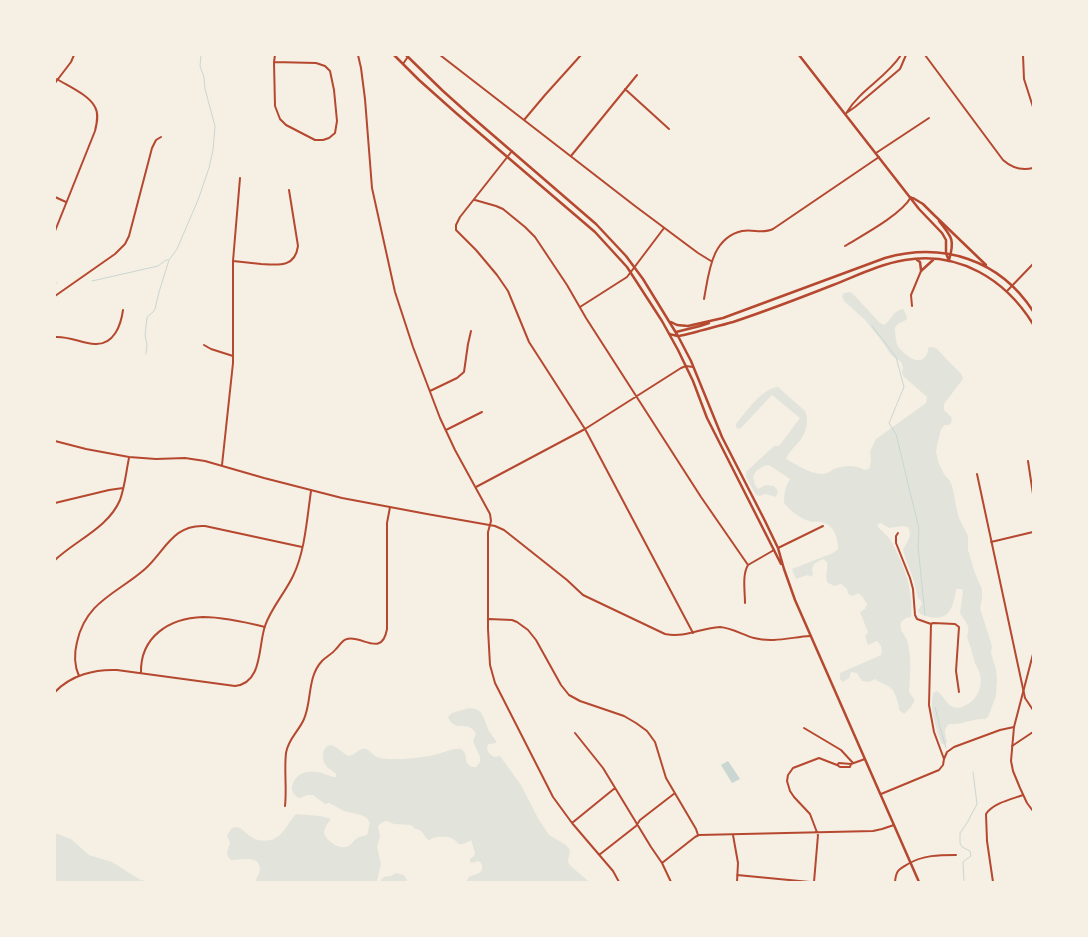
<!DOCTYPE html>
<html>
<head>
<meta charset="utf-8">
<style>
	body { margin:0 }
	#map { position:relative; width:1088px; height:937px; overflow:hidden; background:#f6efe4; font-family:"PT Sans Narrow",sans-serif }
	canvas { display:block }
	.frame { position:absolute; inset:0; border:56px solid #f6efe4; pointer-events:none }
</style>
</head>
<body>
<div id="map">
<canvas width="1088" height="937"></canvas>
<div class="frame"></div>
</div>
<script>
const context = document.querySelector('canvas').getContext('2d');
context.lineJoin = 'round';
function paint(path, color) {
  context.fillStyle = color;
  context.fill(path, 'evenodd');
}
function stroke(path, color, width, dash) {
  context.strokeStyle = color;
  context.lineWidth = width;
  context.lineCap = dash ? 'butt' : 'round';
  context.setLineDash(dash || []);
  context.stroke(path);
}
const green = new Path2D(`
	M850,292L853,294L880,323L884,325C892,320 891,312 903,309L906,314L907,319C904,322 899,322 897,325C894,328 895,329 895,332C896,338 896,344 899,348C903,352 910,359 916,360C923,362 929,355 928,348L930,347L936,348L962,375L963,379L944,404V410L952,418L951,423L949,425H945L941,429L936,451L938,462L944,474L950,481L953,489L956,506L959,518L968,536V550L975,573L982,589V599L980,608L992,646L991,653L996,669L997,680L996,696L988,717L985,719C973,718 962,725 949,724C943,729 945,735 947,742L944,745L941,743C936,727 929,710 933,693L937,691C944,696 946,704 953,707C959,709 963,707 968,704C978,698 983,685 980,674C979,669 975,665 974,660C972,651 970,646 967,637C971,624 966,624 960,613L963,592L962,589H956C953,613 946,624 920,614L918,610L922,604L921,601L918,598L914,581L905,557L903,549C907,542 913,536 908,527L903,526L889,528L881,523L878,524V527C882,531 888,536 891,541C904,564 914,592 911,617L906,618L901,622C900,633 903,631 907,640C912,656 910,676 909,692L915,700L911,707L904,714L899,710C899,705 898,702 896,697C892,684 886,687 875,679L869,682L862,681L857,673L851,672L849,678L843,682L840,679V673L881,655C882,650 882,645 877,641L868,645L865,636L868,632L860,612L865,609L867,604L862,596L858,593L853,596L848,594L847,589L841,584L834,586L827,582C825,574 828,571 827,562L823,559L814,564L812,569L813,574L811,577L808,575L796,579L792,569L833,553L838,549C838,538 834,524 821,522C817,521 813,523 809,521C799,518 791,511 784,503C784,494 785,487 790,479L769,465L764,466L756,471L753,477L755,485L758,489L766,485L774,486L778,491L776,497L766,494L760,496L756,495L746,477V472L774,446H779L800,418L772,395L741,428L738,429L736,427V424C746,412 762,388 778,387L805,411C809,419 807,431 801,439C796,446 789,451 786,459C797,465 810,474 823,474C827,474 830,471 834,469C844,466 855,464 864,470L869,469L871,461L870,451L876,439L926,403L927,397L903,376L902,372L903,367L901,362L891,355L882,341L865,320L844,301L842,296L844,293Z
	M469,708C484,708 484,720 489,731C491,734 494,738 496,741V743L489,744L487,746C487,751 489,754 494,757L500,756L521,785L538,818L549,835L566,845L570,850C570,853 568,859 568,862C569,866 585,877 589,882H466L469,877L479,873L482,870V865L480,862L478,861L472,863L470,862V859L474,856L475,853L471,840C468,842 463,845 459,844C457,843 455,840 453,839C446,835 436,836 429,840C423,837 424,829 415,829L411,825L394,824L387,821L383,822L378,826L380,837L377,846L381,864L377,881L378,882H255C256,879 259,874 260,870C261,854 239,860 231,860L228,857L227,852L230,843L228,838L227,835L232,828L238,827C244,830 248,836 255,839C260,841 265,841 271,840C284,836 287,823 296,814L320,816L331,819C328,823 324,828 324,833C326,841 339,849 346,847C352,845 354,839 359,837C361,836 364,836 367,835C369,831 368,826 370,824L368,819L361,815L344,811L329,803L325,804L313,795H308L299,798C286,792 293,775 306,772C315,770 325,774 333,777H336V774C332,770 326,768 324,762C321,755 324,742 334,746C339,749 343,753 348,756C356,755 357,750 362,749C368,748 371,753 375,756C382,760 395,759 403,759C414,758 427,757 438,754C446,752 453,748 461,749C470,756 462,762 472,767H476L480,762V757L473,741L476,734C470,719 455,734 448,717L452,713Z
	M55,833L71,839L89,855L112,862L139,879L148,882H55Z
	M396,873L404,875L408,882H380C384,875 385,877 391,876Z`);
const water = new Path2D(`
	M728,761L740,779L732,783L721,765Z`);
const stream = new Path2D(`
	M92,281L158,266L166,260H168
	M55,283H57
	M872,326L896,357L904,387L889,423L896,434L919,529L918,546L925,615
	M146,354L147,344L145,336L147,317L153,312L155,309L159,292L169,260L177,249L198,200L209,168L213,150L215,126L205,89L204,77L200,66L201,55
	M935,707L940,727L946,748
	M964,882L963,862L971,856L970,851L962,847L960,843V833L967,823L977,804L973,772`);
const minor = new Path2D(`
	M358,55L361,68L365,99L372,188L395,292L413,347L440,418L455,450L490,514L491,521L488,532V629L490,665L495,683L553,797L572,823L613,871L619,882
	M440,55L635,206L698,253L711,261
	M925,55L1003,160C1012,168 1021,171 1033,168
	M1023,55L1024,79L1033,107
	M274,62L316,63L325,66L330,71L334,90L337,121L335,133L329,138L323,140H315L286,125L280,119L275,106Z
	M274,62L275,55
	M403,64L409,55
	M55,83L71,62L74,55
	M625,89L669,129
	M847,112C861,89 886,78 901,55
	M845,114L855,107L900,69L906,55
	M524,120L545,95L581,55
	M512,151L460,217L456,225V230L476,250L497,275L508,291L529,342L585,429L693,633
	M876,153L929,118
	M571,156L637,75
	M55,197L66,202
	M475,200L496,206L503,209L525,227L535,237L567,285L586,318L701,497L748,565
	M55,231L95,131C97,123 99,114 95,107C89,95 68,86 57,79
	M845,246C863,235 901,215 911,197
	M233,261C242,262 251,263 261,264C278,265 295,268 298,246L289,190
	M1007,291L1033,264
	M55,296L115,254L125,244L129,236L152,148L156,140L161,137
	M704,299C709,273 711,238 742,231C753,229 763,234 773,229L879,157
	M912,306L911,295L921,271
	M580,307L627,277L664,228
	M55,337C69,336 81,343 95,344C114,345 121,325 123,310
	M204,345L211,349L233,356
	M430,391L457,378L464,372L468,344L471,331
	M446,430L482,412
	M1028,461L1033,494
	M222,465L233,363V261L240,178
	M977,474L1025,698L1033,710
	M476,487L585,429L681,368L686,366L693,367
	M55,503L109,490L123,488
	M898,533L896,536V543L910,578L913,589L915,615L917,619L931,624L933,623L955,624L959,627L956,671L959,692
	M991,542L1033,532
	M778,548L823,526
	M55,560C76,540 108,528 120,500C125,486 126,472 129,458
	M748,565L774,550
	M745,603C745,591 742,575 748,565
	M489,619L512,620L517,622L528,630L536,640L561,685L569,695L580,701L624,716L636,723L647,731L655,742L666,778L696,829L698,835
	M141,673C140,637 169,618 203,617C224,617 245,622 265,627
	M79,676C74,665 74,654 77,642C86,601 118,593 145,569C165,551 173,524 205,526L302,547
	M55,692C71,675 95,669 117,670L235,686C263,683 258,646 265,626C271,608 285,593 293,576C305,552 307,518 311,491
	M804,728L841,750L853,763
	M575,733L603,768L651,847L662,863L671,882
	M1012,746L1033,732
	M944,759L947,752L954,747L1000,730L1014,727
	M837,765L839,763L851,764
	M881,794L939,770L943,765L944,759L934,732L929,705L931,624
	M285,806C287,789 284,770 286,753C288,739 299,731 304,719C312,701 307,677 322,661C326,657 332,654 336,649C340,645 342,640 347,639C362,635 382,658 387,629V523L390,507
	M572,823L615,788
	M733,835L738,863L737,882
	M599,855L636,826L640,820L675,793
	M662,863L695,837L699,835L873,831L882,829L894,825
	M737,875L810,882
	M814,882L818,835L810,814L794,797L790,791L787,781L788,775L793,768L819,758L837,765L840,767H850L851,764L865,759
	M895,882C896,870 899,869 908,864C923,855 939,855 956,855
	M993,882L987,841L986,814C993,803 1012,799 1023,795`);
const tertiary = new Path2D(`
	M55,441L86,449L129,457L156,459L185,458L205,461L264,478L342,498L427,514L495,526L504,530L528,549L567,580L583,595L665,634C686,638 700,628 720,627C732,628 743,635 754,638C773,643 792,637 810,636
	M1033,654L1014,727L1011,761L1013,771L1020,788L1027,803L1033,811`);
const secondary = new Path2D(`
	M799,55L919,209L942,233L946,240V253L949,261
	M913,198L923,204L932,213
	M939,221C952,237 955,240 949,260`);
const primary = new Path2D(`
	M394,55L419,80L456,113L595,232L627,267L662,321L678,350L693,381L707,418L781,564
	M406,55L443,91L472,117L596,224L626,256L643,279L678,336L691,361L722,437L765,521L778,548L784,569L795,600L919,882
	M932,213L986,265
	M917,260L920,262L921,270
	M921,271L933,260
	M671,322L677,325L688,326L723,318L885,258C943,242 999,259 1033,311
	M676,332L700,326L709,323
	M670,334C672,335 675,335 677,336C682,336 687,334 692,333C706,329 719,326 733,322C766,311 800,298 833,285C856,276 880,264 905,260C959,251 1005,279 1033,324`);
paint(green, '#e2e4dc');
paint(water, '#c9d6d2');
stroke(stream, '#c9d6d2', 1);
stroke(minor, '#b5482f', 2);
stroke(tertiary, '#b5482f', 2);
stroke(secondary, '#b5482f', 2.5);
stroke(primary, '#b5482f', 2.5);
</script>
</body>
</html>
